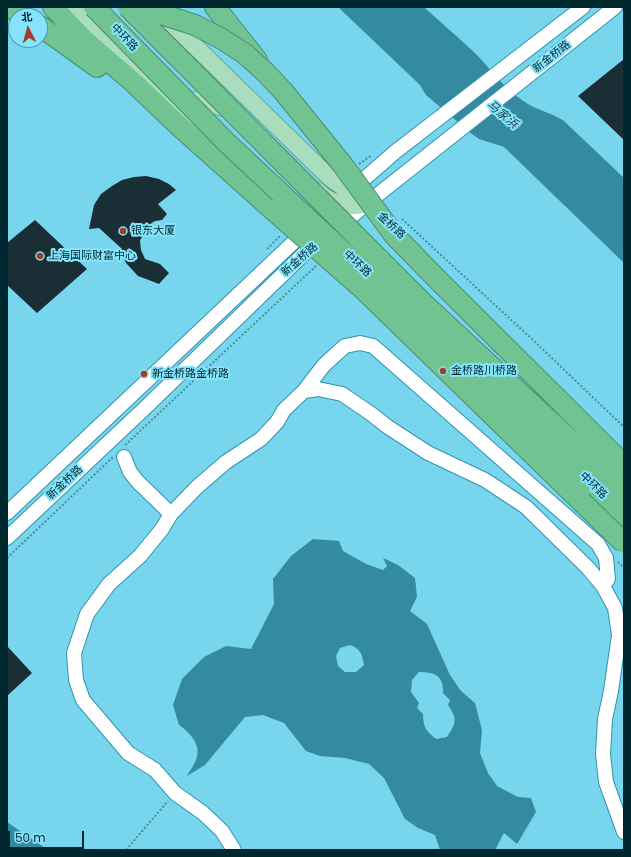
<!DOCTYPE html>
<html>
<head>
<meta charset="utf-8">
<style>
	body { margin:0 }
	#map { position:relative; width:631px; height:857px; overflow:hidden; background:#77d6ee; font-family:Poppins,"Noto Sans SC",sans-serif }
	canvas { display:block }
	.frame { position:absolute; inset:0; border:8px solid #002831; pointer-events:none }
	.north { position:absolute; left:8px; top:8px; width:40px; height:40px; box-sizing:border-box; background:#85e3fb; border:1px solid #5098aa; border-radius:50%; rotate:354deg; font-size:11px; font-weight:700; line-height:16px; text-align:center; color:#002831 }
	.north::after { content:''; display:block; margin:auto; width:14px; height:18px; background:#a43c1f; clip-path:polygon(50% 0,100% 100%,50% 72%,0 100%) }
	.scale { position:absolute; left:8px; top:831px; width:76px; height:18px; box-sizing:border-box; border:2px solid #002831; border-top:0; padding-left:5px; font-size:12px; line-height:14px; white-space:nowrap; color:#002831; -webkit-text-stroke:3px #85e3fb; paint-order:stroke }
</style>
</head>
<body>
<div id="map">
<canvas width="631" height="857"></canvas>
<div class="frame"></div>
<div class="north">北</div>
<div class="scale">50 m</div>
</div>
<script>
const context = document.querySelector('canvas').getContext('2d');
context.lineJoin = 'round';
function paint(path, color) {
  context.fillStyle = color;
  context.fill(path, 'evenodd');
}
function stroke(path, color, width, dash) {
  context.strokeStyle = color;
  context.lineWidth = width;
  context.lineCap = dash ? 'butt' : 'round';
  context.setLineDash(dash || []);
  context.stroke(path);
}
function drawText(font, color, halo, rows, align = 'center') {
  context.font = font + ' Poppins,"Noto Sans SC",sans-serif';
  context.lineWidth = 4;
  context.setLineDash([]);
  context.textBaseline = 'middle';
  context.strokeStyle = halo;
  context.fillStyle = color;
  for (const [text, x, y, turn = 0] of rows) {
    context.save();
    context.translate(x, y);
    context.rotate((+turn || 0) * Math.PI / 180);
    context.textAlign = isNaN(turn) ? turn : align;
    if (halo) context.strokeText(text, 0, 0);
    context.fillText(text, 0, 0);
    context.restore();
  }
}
const water = new Path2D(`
	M338,7H424C442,24 462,40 479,57C494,74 508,92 528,104C540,111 552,113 564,121L624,178V263L504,147L479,139L472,134L426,95L420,85Z
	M313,539L339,541L343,551L366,564L383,570L387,566L383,558L398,565L415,578L417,597L410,611L427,624L450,675L461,691L475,703L482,730L480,753L488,773L497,786L518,797L531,798L536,812L517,844L504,833L495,850H440L435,835L418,828L405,819L384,778L369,764L345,758L320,756L306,751L284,723L263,715L245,717L205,765L187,776C190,770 196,763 197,756C201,744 188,731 179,725L173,705L182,679L204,657L226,646L251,649L274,604L273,579L291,556ZM350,645C361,649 362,654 364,665L356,672H345L338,666L336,656L340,648ZM419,672C434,672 444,675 443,693L450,700L448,705C457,719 457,722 447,737L436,739C426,731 423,727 423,714L417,708L419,703L411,692L412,680Z
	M7,822L48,850H7Z`);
const building = new Path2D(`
	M624,59V140L578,96Z
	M146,176L159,179L169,184L176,190L158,204L167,214L162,220L155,221L147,226L140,241L141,250L145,259L160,264L169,273L159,284L154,282L138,276L126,263L123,257L121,248L99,228L89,229L94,205L101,194L112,186L122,180L134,177Z
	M35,220L87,269L37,313L7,285V243Z
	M7,646L32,673L7,696Z`);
const path = new Path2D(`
	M359,164L372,155
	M402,219L534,341L624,427
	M267,249L281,235
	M125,445L316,266
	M7,558L113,457
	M618,562L624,568
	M126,850L168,801`);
const minor = new Path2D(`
	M350,189L363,180L395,152L583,7
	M337,229L366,204L615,7
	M304,391L324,365L345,346L360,343L373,346L598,544L606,558L608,579L603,586
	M124,457L130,472L138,482L171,514
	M7,513L335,203
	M7,538L146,407L309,249L321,242
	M234,850L222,831L203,813L175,793L155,770L128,753L83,700L76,680L74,653L87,614L109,584L140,556L162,529L171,514L197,487L226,462L261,439L277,422L284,410L304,391L318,389L342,394L370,413L388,427L428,453L485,480L526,507L588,568L603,586L615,608L619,635L611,691L605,719L603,754L606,782L624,832`);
const major = new Path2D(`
	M73,7L202,130
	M161,13L329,177L368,206
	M197,100L225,108L232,112
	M318,191C325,199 339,205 350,206C355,206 361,205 366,204`);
const highway = new Path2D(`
	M9,7L24,16
	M53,7L84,40L134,83L178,125L273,210
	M215,7L257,60
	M40,26L97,67
	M608,475L624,491
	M591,484L624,516`);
const highwayBridge = new Path2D(`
	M94,7L226,142L591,484
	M128,7L422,302L608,475
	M139,7L195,25L222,39L245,54L265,72L283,91L342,164L394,235L440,282L624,465
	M273,210L364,290L624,543`);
const markers = [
	[123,231,4,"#a43c1f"],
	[40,256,4,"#a43c1f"],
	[443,371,4,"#a43c1f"],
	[144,374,4,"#a43c1f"]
];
const streetNames = [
	["中环路",124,38,46],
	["新金桥路",552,57,-38],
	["金桥路",391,226,43],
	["新金桥路",300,260,-41],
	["中环路",357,264,43],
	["新金桥路",65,483,-43],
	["中环路",593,486,44]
];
const poiNames = [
	["银东大厦",131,231],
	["上海国际财富中心",48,256],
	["金桥路川桥路",451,371],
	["新金桥路金桥路",152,374]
];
const waterNames = [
	["马家浜",502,115,40]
];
paint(water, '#348a9e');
paint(building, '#1a2f35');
stroke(minor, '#2f94ab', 16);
stroke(major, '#498d70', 18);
stroke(highway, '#498d70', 22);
stroke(path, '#468fa1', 2, [2, 2]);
stroke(minor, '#fff', 14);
stroke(major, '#aadcbe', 17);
stroke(highway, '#71c492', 20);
stroke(highwayBridge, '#498d70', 22, []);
stroke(highwayBridge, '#71c492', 20);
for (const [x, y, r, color] of markers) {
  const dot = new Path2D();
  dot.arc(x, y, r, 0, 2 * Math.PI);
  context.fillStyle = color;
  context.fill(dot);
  stroke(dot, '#85e3fb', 1.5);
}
drawText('11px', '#002831', '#85e3fb', streetNames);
drawText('11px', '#002831', '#85e3fb', poiNames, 'left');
drawText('italic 12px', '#213b42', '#85e3fb', waterNames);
</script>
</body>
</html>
